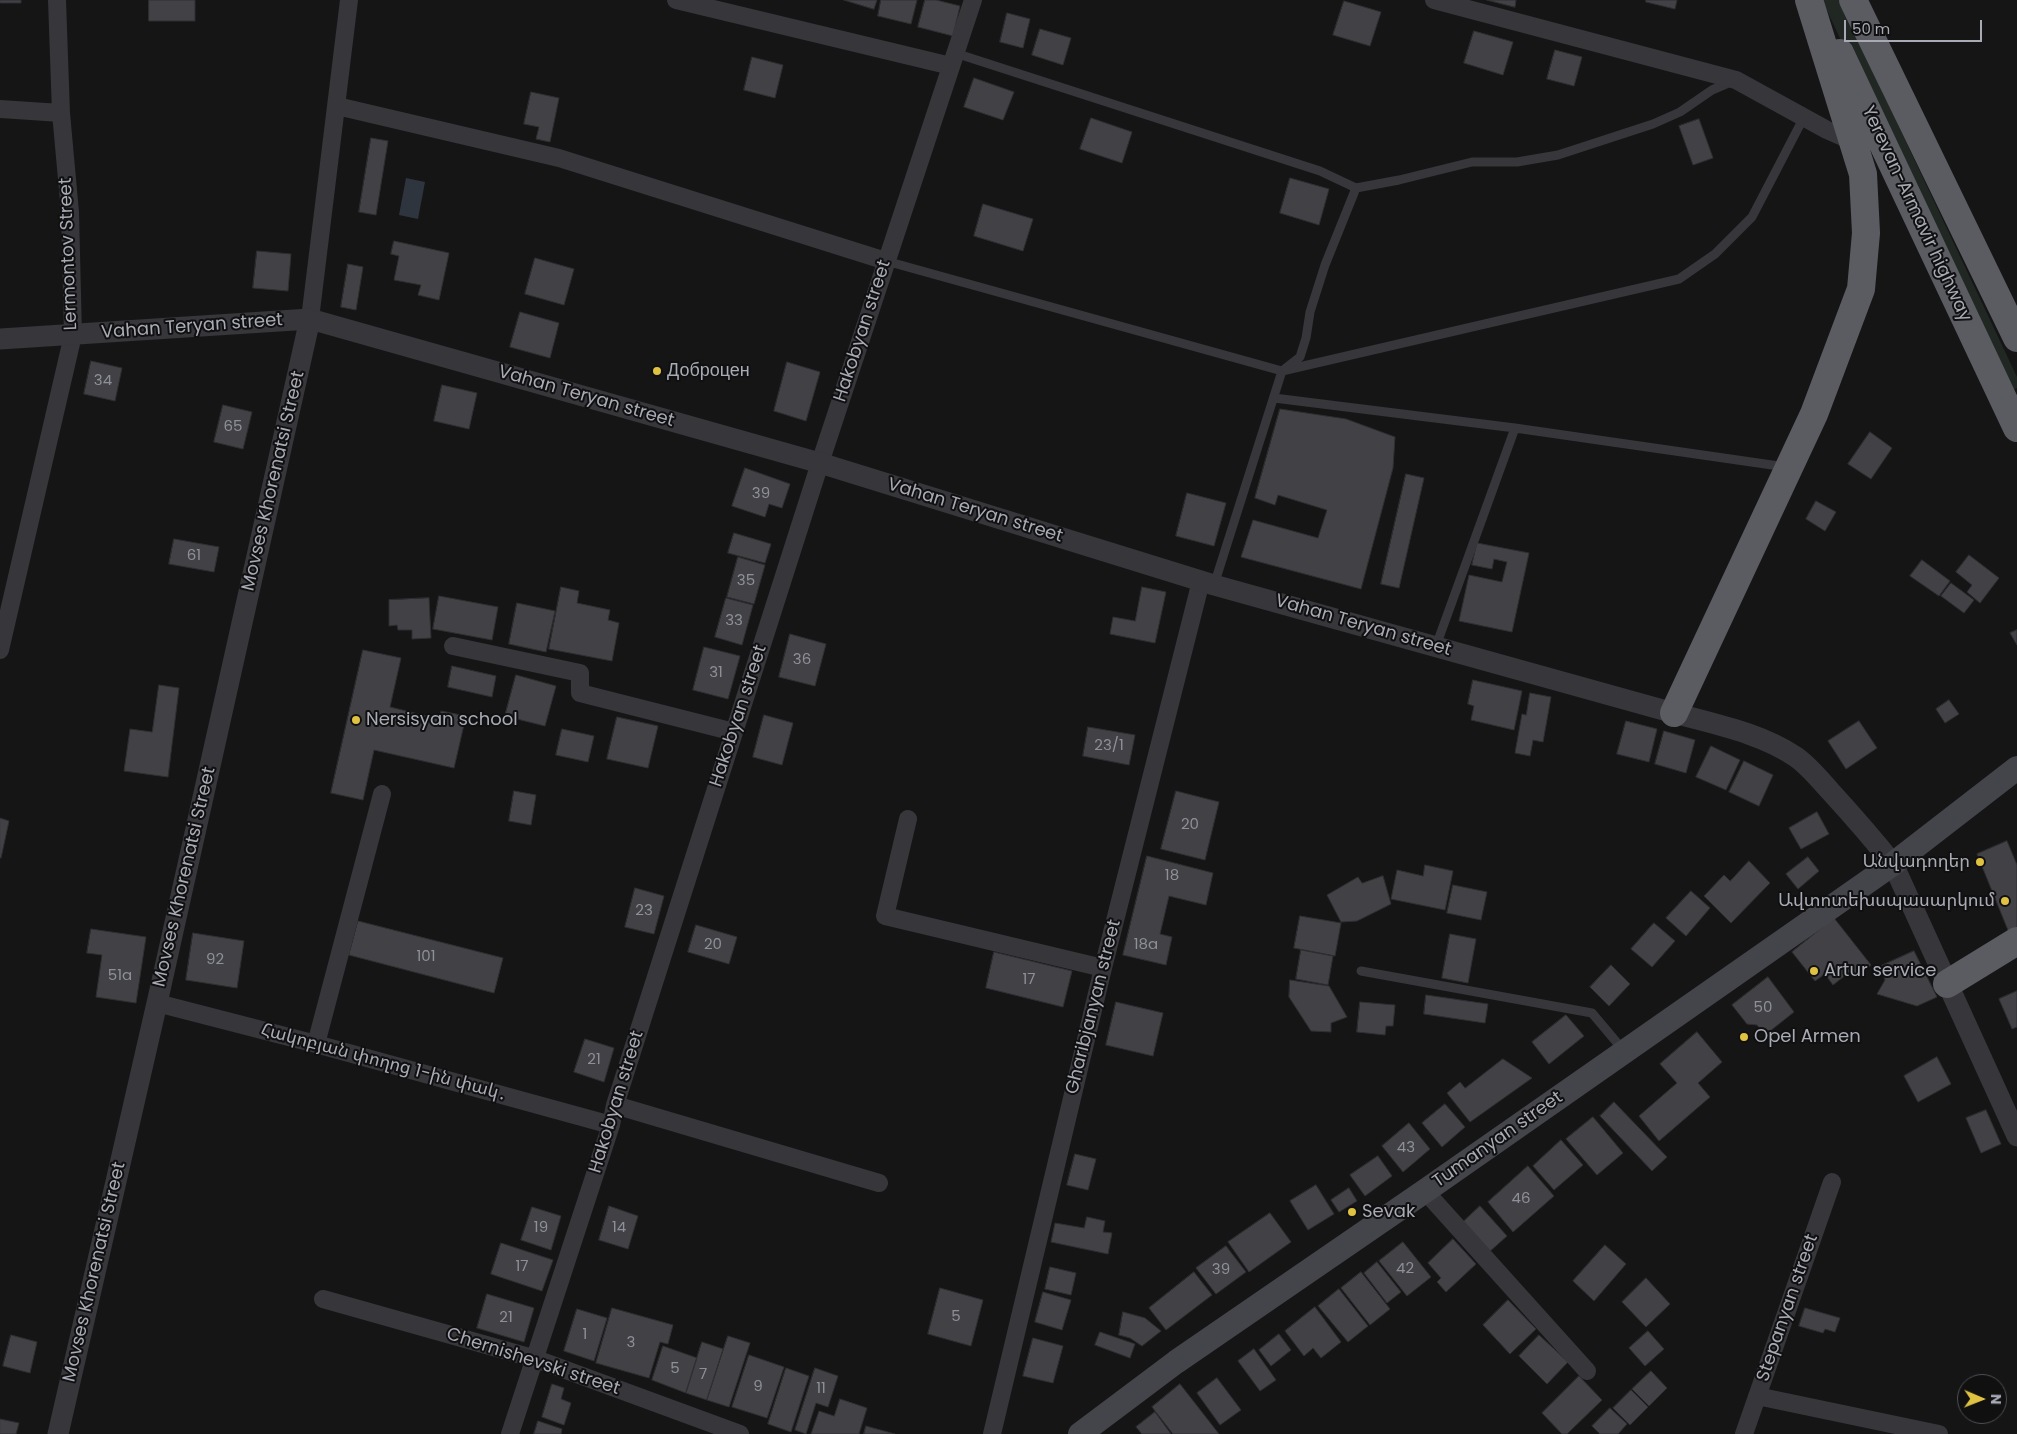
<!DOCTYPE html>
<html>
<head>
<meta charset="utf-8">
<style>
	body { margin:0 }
	#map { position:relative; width:2017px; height:1434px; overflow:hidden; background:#151516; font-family:Poppins,sans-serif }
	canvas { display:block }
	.north { position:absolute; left:1957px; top:1374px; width:50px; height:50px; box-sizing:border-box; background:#101011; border:1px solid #4d4e53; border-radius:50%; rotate:91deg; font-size:14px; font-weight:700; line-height:20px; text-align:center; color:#a8aab5 }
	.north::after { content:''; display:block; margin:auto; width:18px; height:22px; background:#e0c243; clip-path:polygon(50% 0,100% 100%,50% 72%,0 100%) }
	.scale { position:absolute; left:1844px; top:20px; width:138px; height:22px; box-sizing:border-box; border:2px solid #a8aab5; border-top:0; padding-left:6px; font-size:15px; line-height:18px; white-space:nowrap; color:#a8aab5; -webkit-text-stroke:4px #101011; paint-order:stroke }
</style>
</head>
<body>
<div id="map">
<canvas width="2017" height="1434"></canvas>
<div class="north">N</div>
<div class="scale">50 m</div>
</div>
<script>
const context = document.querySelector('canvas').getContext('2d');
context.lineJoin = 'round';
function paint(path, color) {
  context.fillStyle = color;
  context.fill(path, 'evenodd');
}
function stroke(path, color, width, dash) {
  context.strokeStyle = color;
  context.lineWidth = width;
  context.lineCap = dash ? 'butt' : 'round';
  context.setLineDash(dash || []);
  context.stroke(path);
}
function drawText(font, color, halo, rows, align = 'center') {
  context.font = font + ' Poppins,"Noto Sans Armenian",sans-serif';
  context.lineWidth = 4;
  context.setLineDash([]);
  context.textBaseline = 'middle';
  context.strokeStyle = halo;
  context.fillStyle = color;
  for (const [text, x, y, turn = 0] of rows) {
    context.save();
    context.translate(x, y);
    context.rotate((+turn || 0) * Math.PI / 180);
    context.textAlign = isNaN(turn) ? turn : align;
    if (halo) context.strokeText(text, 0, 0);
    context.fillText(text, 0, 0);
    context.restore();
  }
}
const green = new Path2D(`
	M1822,0H1839L2017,377V388L2007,393Z`);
const water = new Path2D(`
	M406,178L425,182L418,219L399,215Z`);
const building = new Path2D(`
	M0,0H21V3H0Z
	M149,0H195V21H149Z
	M844,0H877L874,9Z
	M881,0H917L911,24L878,16Z
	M925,0H936L960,6L953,36L918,27Z
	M1487,0H1516L1515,7Z
	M1646,0H1677L1675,9L1646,2Z
	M1344,1L1381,12L1370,46L1333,35Z
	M1007,13L1030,19L1023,48L1000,42Z
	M1040,29L1071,38L1063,65L1032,55Z
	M1474,31L1513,42L1503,75L1464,63Z
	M1555,50L1582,57L1574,86L1547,79Z
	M752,57L783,65L775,98L744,90Z
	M974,78L1014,92L1003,120L964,107Z
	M531,92L559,98L550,142L536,139L539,127L524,124Z
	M1091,118L1132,132L1122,163L1080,149Z
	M1699,119L1713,158L1693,165L1679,126Z
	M371,138L388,141L376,215L359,212Z
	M1290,178L1329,189L1319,225L1280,213Z
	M983,204L1033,219L1023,251L974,236Z
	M394,241L449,253L439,300L418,295L421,285L394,280L399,256L391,254Z
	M257,251L291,254L288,291L253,288Z
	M535,258L574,269L564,305L525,294Z
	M348,264L363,267L356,310L341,307Z
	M520,312L559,323L550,358L510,347Z
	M91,361L122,368L115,401L84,394Z
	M787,362L820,372L806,421L774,411Z
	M442,385L477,393L469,429L434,421Z
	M223,405L252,412L243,449L214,442Z
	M1280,409L1346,419L1395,437L1393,468L1361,589L1241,557L1253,520L1318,538L1327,510L1278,495L1275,505L1255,498Z
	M1870,432L1892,448L1871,479L1848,464Z
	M745,468L790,484L782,508L769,504L765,517L732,506Z
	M1406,474L1424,478L1399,588L1381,584Z
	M1187,493L1226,503L1214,546L1176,536Z
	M1816,501L1836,512L1825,531L1806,519Z
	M734,533L771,544L765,563L728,553Z
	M174,539L219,547L214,572L169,564Z
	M1477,543L1529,553L1512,632L1459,621L1469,575L1502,582L1507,562L1494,559L1492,569L1472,565Z
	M1969,555L1999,578L1980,603L1967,592L1972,585L1956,572Z
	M738,557L765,565L754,604L727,597Z
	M1922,560L1950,581L1939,596L1910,576Z
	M1951,583L1974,600L1964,613L1941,596Z
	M561,587L579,591L577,603L610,610L608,620L619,623L612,661L549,649Z
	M1142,587L1166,592L1155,643L1110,634L1113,617L1135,621Z
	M439,596L498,607L492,640L433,629Z
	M429,598L431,638L412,639V630H398L397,625L389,626V600Z
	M726,598L753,605L742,645L715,637Z
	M517,603L555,611L546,652L509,644Z
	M2017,630V645L2010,633Z
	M790,634L826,644L815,686L779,677Z
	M704,647L740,656L728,699L693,690Z
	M363,650L401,658L390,707L439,719L441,711L466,716L454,768L374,750L363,800L331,793Z
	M452,666L496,676L492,697L448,687Z
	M516,675L556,686L545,726L505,716Z
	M1473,680L1522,691L1514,730L1471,720L1474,706L1468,704Z
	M159,685L179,688L168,777L124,771L130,729L152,732Z
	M1530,693L1551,697L1543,742L1533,740L1530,756L1515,753L1522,714L1526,715Z
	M1949,700L1959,714L1945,723L1936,709Z
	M764,715L793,723L782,765L753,757Z
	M617,717L658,726L648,768L607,759Z
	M1626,721L1657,729L1649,762L1617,754Z
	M1859,721L1877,748L1846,769L1828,741Z
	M1088,727L1135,735L1129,765L1083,756Z
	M562,729L594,736L588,762L556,755Z
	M1664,731L1695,740L1686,773L1655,764Z
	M1711,746L1740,760L1726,790L1696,777Z
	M1744,761L1773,775L1759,806L1729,792Z
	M514,791L536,795L531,825L509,821Z
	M1176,791L1219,802L1205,860L1161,849Z
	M1817,812L1829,834L1801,849L1789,828Z
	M0,818L9,821L1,858H0Z
	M2007,841L2017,865V932L2010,935L1977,854Z
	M1147,856L1213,873L1206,905L1169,896L1160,934L1172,937L1166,965L1123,955Z
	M1808,857L1819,871L1798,889L1786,874Z
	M1749,861L1770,883L1731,923L1704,896L1724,875L1730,881Z
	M1425,865L1453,871L1445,910L1391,899L1397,870L1423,876Z
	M1383,876L1391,904L1357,921L1341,922L1327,895L1358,877L1362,883Z
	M1453,885L1487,892L1481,920L1447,913Z
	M635,888L664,896L654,934L625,927Z
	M1691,891L1710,908L1686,936L1666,918Z
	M1300,916L1341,923L1335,956L1294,948Z
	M1834,918L1871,965L1857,976L1852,970L1833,985L1825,974L1815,981L1792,952Z
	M358,921L503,958L494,993L349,955Z
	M1654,923L1675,941L1652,967L1631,949Z
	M696,925L737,937L729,964L688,952Z
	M91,929L146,937L136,1003L96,997L102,955L87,953Z
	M193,933L244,941L237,988L186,980Z
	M1450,934L1476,939L1468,983L1442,978Z
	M1301,950L1333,956L1328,985L1296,979Z
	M1914,951L1937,997L1917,1006L1877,994L1885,980L1881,966Z
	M994,952L1072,971L1063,1007L986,988Z
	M1611,965L1630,984L1609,1006L1590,987Z
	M1768,977L1794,1012L1765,1035L1757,1025L1747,1024L1732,1005Z
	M1290,980L1329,986L1347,1017L1331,1023V1032L1311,1031L1289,997Z
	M2017,991V1027L2012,1029L1999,999Z
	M1426,995L1488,1004L1485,1023L1424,1014Z
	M1116,1002L1163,1013L1153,1056L1106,1045Z
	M1360,1002L1395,1005L1393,1026H1386L1385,1035L1357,1032Z
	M1566,1015L1584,1036L1549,1064L1532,1042Z
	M1697,1032L1722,1062L1698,1083L1710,1097L1659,1141L1639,1116L1677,1083L1660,1064Z
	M585,1039L614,1048L604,1082L574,1072Z
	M1937,1057L1951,1084L1918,1102L1904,1076Z
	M1503,1059L1532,1078L1470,1122L1447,1093L1460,1082L1465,1088Z
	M1614,1102L1667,1157L1652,1171L1600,1116Z
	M1445,1104L1465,1127L1442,1147L1422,1123Z
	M1986,1110L2001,1144L1981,1153L1966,1118Z
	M1593,1117L1623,1153L1597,1175L1566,1139Z
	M1409,1123L1430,1149L1403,1172L1382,1146Z
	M1561,1140L1583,1165L1554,1190L1533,1166Z
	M1075,1154L1096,1159L1088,1190L1067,1185Z
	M1378,1156L1392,1176L1365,1196L1350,1175Z
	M1528,1166L1554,1196L1513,1232L1488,1202Z
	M1316,1185L1334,1214L1308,1230L1290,1201Z
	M1349,1188L1357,1201L1339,1212L1331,1200Z
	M609,1206L638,1216L628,1249L599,1240Z
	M1480,1206L1507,1236L1488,1253L1461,1224Z
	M532,1207L561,1216L551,1250L521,1240Z
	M1270,1213L1291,1242L1249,1272L1228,1242Z
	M1087,1217L1105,1221L1103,1232L1112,1233L1108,1254L1051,1242L1055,1223L1084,1228Z
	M1453,1239L1476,1264L1446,1292L1437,1282L1441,1278L1428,1263Z
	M1403,1242L1431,1277L1407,1296L1379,1261Z
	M501,1243L553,1260L542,1291L491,1274Z
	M1605,1245L1626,1264L1594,1301L1573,1281Z
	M1226,1246L1246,1272L1216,1294L1196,1268Z
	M1377,1262L1401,1292L1387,1303L1364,1273Z
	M1050,1267L1076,1273L1071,1295L1045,1289Z
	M1194,1272L1212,1295L1166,1330L1149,1308Z
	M1361,1272L1390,1309L1370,1325L1341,1288Z
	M1646,1278L1670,1304L1646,1327L1622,1302Z
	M940,1288L983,1300L971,1346L928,1334Z
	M1339,1289L1368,1326L1348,1342L1318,1306Z
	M1043,1292L1071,1300L1062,1330L1035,1322Z
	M487,1294L534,1308L524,1342L477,1328Z
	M1508,1300L1536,1329L1510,1354L1483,1325Z
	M1315,1307L1341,1342L1321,1358L1313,1348L1304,1356L1285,1331Z
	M612,1308L673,1325L668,1344L660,1342L649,1378L596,1363Z
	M1805,1308L1840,1318L1835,1332L1825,1329L1823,1333L1799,1326Z
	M577,1309L607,1318L594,1361L564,1351Z
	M1123,1312L1145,1318L1161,1331L1142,1346L1130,1338L1119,1335Z
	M1648,1331L1664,1349L1645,1366L1629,1348Z
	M1100,1332L1135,1344L1130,1358L1095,1345Z
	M1279,1334L1291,1350L1271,1366L1259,1350Z
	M11,1335L37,1342L30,1373L3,1366Z
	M1539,1335L1568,1362L1547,1384L1519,1356Z
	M728,1336L750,1343L729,1407L707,1400Z
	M1033,1338L1063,1346L1053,1383L1023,1376Z
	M702,1342L723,1349L707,1400L686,1393Z
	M663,1346L697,1358L686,1393L652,1380Z
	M1254,1349L1276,1380L1260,1391L1238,1361Z
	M749,1355L784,1367L767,1418L732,1407Z
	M786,1368L809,1376L791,1432L768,1424Z
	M815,1368L838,1376L828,1407L816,1403L806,1434L795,1430Z
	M1651,1371L1667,1388L1649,1406L1632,1389Z
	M1579,1376L1602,1400L1567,1434H1562L1542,1413Z
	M1217,1378L1241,1410L1220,1425L1197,1393Z
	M552,1384L564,1388L561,1399L571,1403L564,1425L542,1417Z
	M1180,1384L1219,1434H1173L1152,1407Z
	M1631,1390L1648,1407L1630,1425L1613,1408Z
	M840,1399L867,1408L859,1434H811L819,1411L834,1416Z
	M1610,1408L1627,1424L1618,1434H1600L1592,1426Z
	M1155,1412L1171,1434H1142L1136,1427Z
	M0,1419L19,1423L16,1434H0Z
	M538,1421L562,1429L561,1434H534Z
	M866,1426L895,1434H864Z`);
const service = new Path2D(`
	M955,53L1320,171L1356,188L1399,180L1472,162H1517L1558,155L1653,124L1680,112L1712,90L1733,81
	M886,261L1282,371L1679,279L1715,254L1752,217L1804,117
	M1274,398L1515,428L1786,467
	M1214,585L1282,371L1300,357L1306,338L1310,312L1325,265L1356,188
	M1436,646L1515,428
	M1361,971L1592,1013L1624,1051`);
const minor = new Path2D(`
	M676,0L951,66
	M1434,0L1736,80L1827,130L1852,141
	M337,106L559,158L886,261
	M0,109L61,113
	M310,319L349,0
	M453,646L580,673V693L734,732
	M0,650L73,335L70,212L61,113L57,0
	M908,819L885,916L1103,968
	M157,1003L316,1044L611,1125
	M316,1044L382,794
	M615,1105L879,1183
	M1425,1191L1587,1371
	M323,1299L536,1359L740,1434
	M1757,1396L1939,1434
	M510,1434L611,1125L615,1105L820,463L973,0
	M992,1434L1103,968L1201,581
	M1744,1434L1832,1182`);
const tertiary = new Path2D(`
	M0,339L310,319L820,463L1214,585L1674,713C1714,724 1761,733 1796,757C1809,766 1820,780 1831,792C1852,815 1873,839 1893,864L2017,1136
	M58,1434L157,1003L310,319`);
const secondary = new Path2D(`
	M1080,1434L1176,1362L1425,1191L1893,864L2017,768`);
const trunk = new Path2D(`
	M1853,0L2017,338
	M1840,53L2017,428
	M1674,713L1814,414L1861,289L1866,233L1863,174L1809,0
	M1947,984L2017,941`);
const markers = [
	[657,371,5,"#e0c243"],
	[356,720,5,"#e0c243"],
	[1980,862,5,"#e0c243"],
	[2005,901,5,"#e0c243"],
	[1814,971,5,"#e0c243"],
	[1744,1037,5,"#e0c243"],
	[1352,1212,5,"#e0c243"]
];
const numberNames = [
	["34",103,381],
	["65",233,427],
	["39",761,494],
	["61",194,556],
	["35",746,581],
	["33",734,621],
	["36",802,660],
	["31",716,673],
	["23/1",1109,746],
	["20",1190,825],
	["18",1172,876],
	["23",644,911],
	["20",713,945],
	["18a",1146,945],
	["101",426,957],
	["92",215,960],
	["51a",120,976],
	["17",1029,980],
	["50",1763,1008],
	["21",594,1060],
	["43",1406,1148],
	["46",1521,1199],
	["19",541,1228],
	["14",619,1228],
	["17",522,1267],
	["42",1405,1269],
	["39",1221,1270],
	["5",956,1317],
	["21",506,1318],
	["1",585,1335],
	["3",631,1343],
	["5",675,1369],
	["7",703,1375],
	["9",758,1387],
	["11",821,1389]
];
const streetNames = [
	["Yerevan-Armavir highway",1916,214,65],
	["Lermontov Street",69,254,-92],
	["Vahan Teryan street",192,327,-4],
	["Hakobyan street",863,331,-72],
	["Vahan Teryan street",586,397,16],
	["Movses Khorenatsi Street",274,481,-77],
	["Vahan Teryan street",975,511,17],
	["Vahan Teryan street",1363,626,16],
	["Hakobyan street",739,716,-72],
	["Movses Khorenatsi Street",185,877,-77],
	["Gharibjanyan street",1094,1007,-76],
	["Հակոբյան փողոց 1-ին փակ․",384,1063,15],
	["Hakobyan street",617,1102,-73],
	["Tumanyan street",1498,1140,-35],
	["Movses Khorenatsi Street",95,1272,-77],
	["Stepanyan street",1788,1308,-71],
	["Chernishevski street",533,1362,18]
];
const poiNames = [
	["Доброцен",667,371],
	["Nersisyan school",366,720],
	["Անվադողեր",1970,862,"right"],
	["Ավտոտեխսպասարկում",1995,901,"right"],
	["Artur service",1824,971],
	["Opel Armen",1754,1037],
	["Sevak",1362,1212]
];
paint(green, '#212823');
paint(water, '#2f353e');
paint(building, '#424246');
stroke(building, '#2f2f32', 1);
stroke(service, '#36363b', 9);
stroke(minor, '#36363b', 18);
stroke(tertiary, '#36363b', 21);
stroke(secondary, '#44454b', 24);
stroke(trunk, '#5a5c62', 28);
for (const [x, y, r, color] of markers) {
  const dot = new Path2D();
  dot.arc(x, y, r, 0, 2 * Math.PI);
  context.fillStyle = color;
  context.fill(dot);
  stroke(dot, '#101011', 2);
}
drawText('15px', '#8e9099', null, numberNames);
drawText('18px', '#a8aab5', '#101011', streetNames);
drawText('18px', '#a8aab5', '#101011', poiNames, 'left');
</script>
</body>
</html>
